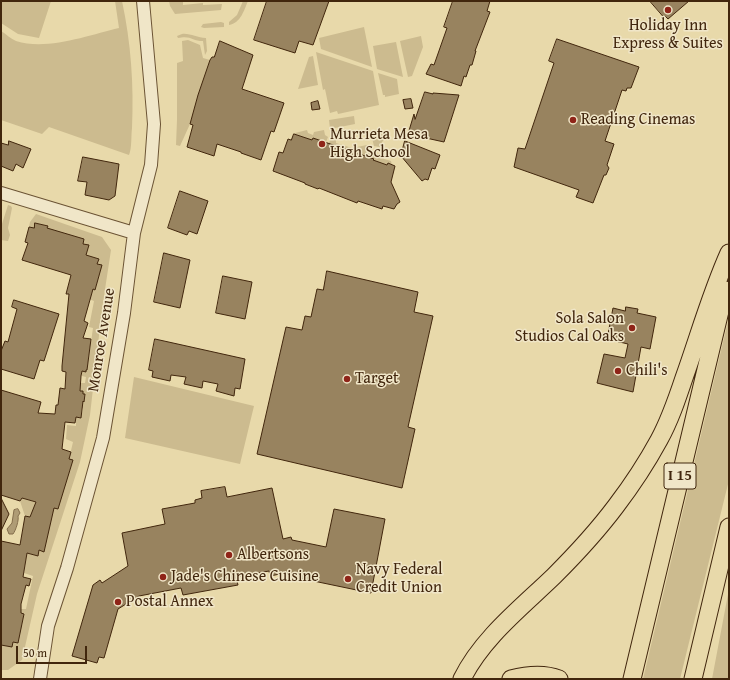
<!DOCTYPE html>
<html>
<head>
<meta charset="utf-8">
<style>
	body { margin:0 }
	#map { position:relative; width:730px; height:680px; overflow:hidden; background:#e8d9aa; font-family:"Gentium Book Plus",serif }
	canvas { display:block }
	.frame { position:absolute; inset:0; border:2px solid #41260d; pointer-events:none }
	.scale { position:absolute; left:16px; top:646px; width:71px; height:18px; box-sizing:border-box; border:2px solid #41260d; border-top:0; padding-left:5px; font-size:12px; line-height:14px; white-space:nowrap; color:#41260d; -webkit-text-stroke:3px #f0e6c8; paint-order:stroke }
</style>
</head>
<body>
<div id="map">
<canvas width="730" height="680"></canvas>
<div class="frame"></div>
<div class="scale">50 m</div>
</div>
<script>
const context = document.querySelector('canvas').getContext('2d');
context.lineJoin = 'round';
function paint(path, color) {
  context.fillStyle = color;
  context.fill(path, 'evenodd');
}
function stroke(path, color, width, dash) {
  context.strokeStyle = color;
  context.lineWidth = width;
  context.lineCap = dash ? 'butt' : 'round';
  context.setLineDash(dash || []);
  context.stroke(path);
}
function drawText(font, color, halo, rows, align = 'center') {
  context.font = font + ' "Gentium Book Plus",serif';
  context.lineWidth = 3;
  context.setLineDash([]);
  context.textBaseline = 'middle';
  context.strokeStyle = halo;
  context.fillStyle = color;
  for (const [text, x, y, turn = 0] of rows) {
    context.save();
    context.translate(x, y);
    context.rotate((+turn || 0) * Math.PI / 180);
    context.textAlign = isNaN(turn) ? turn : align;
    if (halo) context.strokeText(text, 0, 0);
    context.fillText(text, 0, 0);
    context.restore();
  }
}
const green = new Path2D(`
	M1,1H51L39,38L18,34L1,23Z
	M115,1H122C131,43 134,85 132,128C131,136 132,148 129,155L49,127L42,134L1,120V31C6,34 11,39 16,41C47,51 89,35 119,28Z
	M169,1H183V5L203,3V5L222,4L221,10L175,14L170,6Z
	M243,1H248C244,10 241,23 229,25V22L237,15Z
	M221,22L224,23V27L204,28L201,27L203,24Z
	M364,27L372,67L321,49L319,38Z
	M182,34C190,33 197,38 206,38L207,51L205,55L203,41C192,41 191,35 178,38L177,36Z
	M421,36L423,47L412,76L408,77L400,41Z
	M188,40L200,45L203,58L210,60L190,124L180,146L176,145L177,120V63L183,61L182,41Z
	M396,42L403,77L377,69L373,46Z
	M316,52L373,71L379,105L338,114L337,111L330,113L325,89L323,90Z
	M313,56L318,85L298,89L309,57Z
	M378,73L397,79L399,94L385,97V95H383Z
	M354,116L355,124L330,129L329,120Z
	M307,130L308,133L313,135L314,132L324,130L325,135L328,137L326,142L313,138L311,141L294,134L295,133Z
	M385,131L386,138L382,142L380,147L374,146L371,134Z
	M331,138L336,140V143L352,148L367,145L368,151L381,155L384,159L391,161L392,165L372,163L373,159L329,143Z
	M8,205L11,206L12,208L8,228L10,235L8,241L1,240V227Z
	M36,214L102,237L111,250L102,309L90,415L80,462L37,594L22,660L8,670H1V645L12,647L13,642L18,643L20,631L16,624L22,625L24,614L21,613V609H26L33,576L24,573L27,553L37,556L39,550L44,552L47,515L32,512L30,517L25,516L20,501L22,498L58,509L61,498L64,469L70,471L73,460L69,459L73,442L66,439L67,425L76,426V417L81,418L83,408H75L76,401H84L85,395L83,394V391H80L81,383H85L86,377L82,376V371L85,372L87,370L93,328L89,327L94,301L86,298L92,293L93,289L95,290L102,265L97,264L99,259L86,255L89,246L83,244L84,239L73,236L46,233L48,226L36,223L34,229L29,227L30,222Z
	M729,317V480L680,679H643Z
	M134,377L254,406L240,464L125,438Z
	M729,589V679H712Z`);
const water = new Path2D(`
	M18,509L20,513L18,516C19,520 16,530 13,534H9L7,529L12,523L14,510Z`);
const building = new Path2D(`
	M267,1H329L313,45L299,41L295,53L254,40Z
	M453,1H490L487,11L490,12L475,51H476L472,65H470L466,77L464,76L461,86L426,74L431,64L434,65L447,28L444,27Z
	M650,1H689L668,19L665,16L664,17Z
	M557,39L639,67L631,88H627L626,91L622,90L605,141L614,144L607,165L609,168L606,175H604L593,203L576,197L579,190L514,167L518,148L525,149L554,63L549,61Z
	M220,41L253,55L242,89L284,103L274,132L271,131L261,160L241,153V152L217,144L214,156L187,147L193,125L190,124L198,95L210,60L212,57H214Z
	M425,92L433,94V93L459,95L444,142L408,134L414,114L415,119Z
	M411,99L413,108L405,109L403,100Z
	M318,101L320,109L312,110L311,103Z
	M294,134L312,140L313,138L374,159L373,160L387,165L388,163L395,166L391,182L400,202L397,204L394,209L383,206L382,209L358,201L357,203L319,188L318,189L305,184V183L273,171L279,152L283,153L288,139L291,140Z
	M9,141L31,149L23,168L16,164L13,171L1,166V143L8,145Z
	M405,141L440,155L435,169L432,168L428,180L425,179L422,181L401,156Z
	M83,157L119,164L115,196L109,200L85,195L87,182L78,181Z
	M180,191L208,201L197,234L189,231L187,235L168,228Z
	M35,223L48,226L47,228L84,239L83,244L89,245L86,255L99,259L97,264L102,265L95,290L93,289L84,321L88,323L83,338L91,339L87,370H86V372L82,371L81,376L80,391H83V394H85L84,402L83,401L81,418L76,417L75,423L65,422L62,449L71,452L69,459L73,460L58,509L54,508L44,552L39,550L38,556L27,553L23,577L31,579L29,586L26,585L21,604V613L24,614L18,643L13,642L12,647L1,645V541L20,545L25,516L30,517L36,502L22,498L20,501L1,495V390L41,402L38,413L55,414L56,405H58L60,388L65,389L66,372L62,371V366L69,294H66L71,275L22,260L28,243L25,242L29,227L34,228Z
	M164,253L190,260L180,308L154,302Z
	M327,271L418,292L414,312L433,316L408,427L415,429L402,488L257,454L286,327L302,330L305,316L311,317L317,289L323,290Z
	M223,276L252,282L245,319L216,313Z
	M14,300L59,314L44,361L40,360L34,379L1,369V351L5,341L8,342L17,309L12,307Z
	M626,307L638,309L637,313L656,317L650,349L641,347L633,392L597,383L604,354L625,358L628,344L607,339L613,308L625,311Z
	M155,339L245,359L240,389L235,388L234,396L216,391L218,384L203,381L202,388L184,384L186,377L171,375L170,381L152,377L153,371L149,370Z
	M225,487L227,497L272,488L283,539L291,537L292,540L326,547L334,509L385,519L371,593L299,578L291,579L290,572L270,576L269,571L236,577L238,585L183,595L181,588L139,596L118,609L104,658L99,657L97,663L72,656L93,585L100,580L102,583L128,566L122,533L165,524L162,509L195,503V500L202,498L201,491Z
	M1,498L9,514L1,531Z`);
const minor = new Path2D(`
	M1,193L134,233
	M40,679L48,626L67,568L103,438L124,313L134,233L151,165L154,124L143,1`);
const highway = new Path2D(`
	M462,679C482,638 522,607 554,576C576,554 598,530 616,506C632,485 647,462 659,440C670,420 677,399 684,378C699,336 711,293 729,253
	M511,679C526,675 544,673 559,679
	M632,679L725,290
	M693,679L729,527`);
const markers = [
	[668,10,4,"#8f2418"],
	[573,120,4,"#8f2418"],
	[322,144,4,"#8f2418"],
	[632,328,4,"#8f2418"],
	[618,371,4,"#8f2418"],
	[347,379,4,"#8f2418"],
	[229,555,4,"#8f2418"],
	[163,577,4,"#8f2418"],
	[348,579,4,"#8f2418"],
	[118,602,4,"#8f2418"]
];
const shields = [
	[680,476,32]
];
const shieldNames = [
	["I 15",680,476]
];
const poiNames = [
	["Holiday Inn",668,26,"center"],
	["Express & Suites",668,44,"center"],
	["Reading Cinemas",581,120],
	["Murrieta Mesa",330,135],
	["High School",330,153],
	["Sola Salon",624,319,"right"],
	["Studios Cal Oaks",624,337,"right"],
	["Chili's",626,371],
	["Target",355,379],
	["Albertsons",237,555],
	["Navy Federal",356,570],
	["Credit Union",356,588],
	["Jade's Chinese Cuisine",171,577],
	["Postal Annex",126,602]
];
const streetNames = [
	["Monroe Avenue",102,340,-81]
];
paint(green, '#ccbb8f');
paint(water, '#af9c75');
stroke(water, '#836d4b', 1);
paint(building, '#98835f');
stroke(building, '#41260d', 1);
stroke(minor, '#6b5334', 14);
stroke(highway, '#41260d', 19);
stroke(minor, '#f0e6c8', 12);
stroke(highway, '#e8d9aa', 17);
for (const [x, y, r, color] of markers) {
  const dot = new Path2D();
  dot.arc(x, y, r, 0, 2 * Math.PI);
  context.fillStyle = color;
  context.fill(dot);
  stroke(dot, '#f0e6c8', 1.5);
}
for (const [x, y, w] of shields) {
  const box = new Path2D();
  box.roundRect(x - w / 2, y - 13, w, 26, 3);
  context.fillStyle = '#f0e6c8';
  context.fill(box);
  stroke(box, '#41260d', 1);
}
drawText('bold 15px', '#41260d', null, shieldNames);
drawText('16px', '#41260d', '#f0e6c8', poiNames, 'left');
drawText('16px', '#41260d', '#f0e6c8', streetNames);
</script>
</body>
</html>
